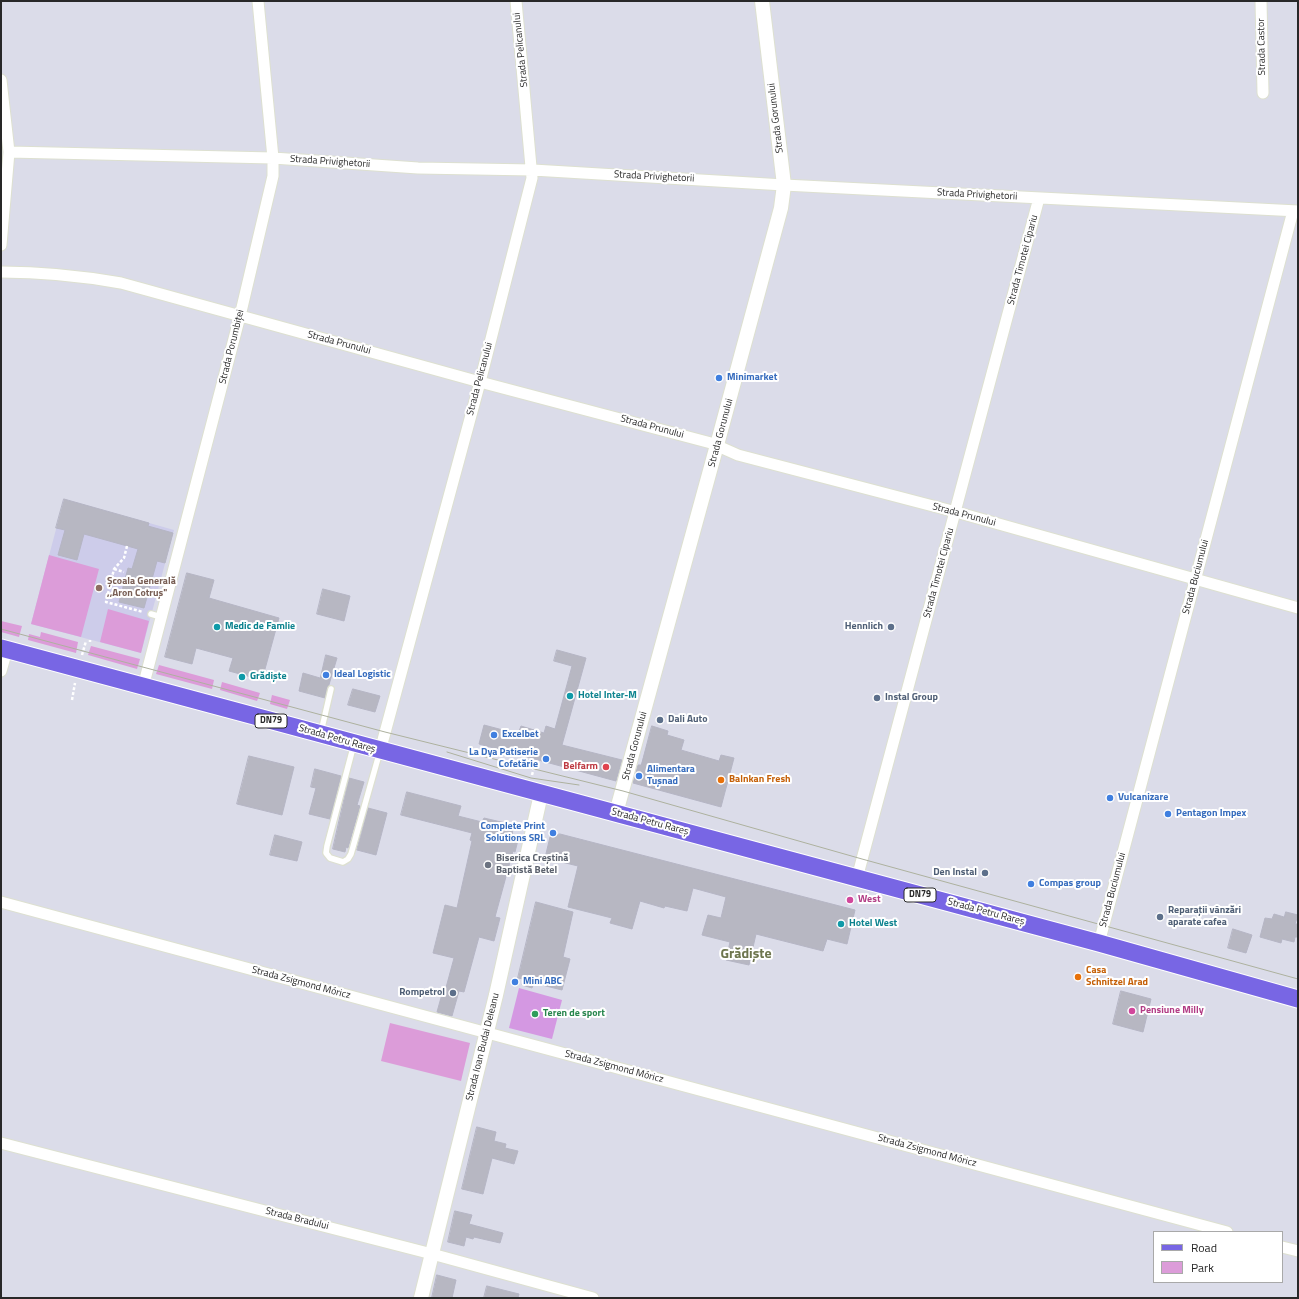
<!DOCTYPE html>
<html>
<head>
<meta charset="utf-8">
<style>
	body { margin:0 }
	#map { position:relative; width:1299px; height:1299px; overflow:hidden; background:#dbdce9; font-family:"Titillium Web",sans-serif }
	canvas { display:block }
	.frame { position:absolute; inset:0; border:2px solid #282828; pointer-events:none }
	.legend { position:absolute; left:1153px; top:1231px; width:130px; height:52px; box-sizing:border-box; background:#fff; border:1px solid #a9a9a9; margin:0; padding:5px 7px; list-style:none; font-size:12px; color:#282828 }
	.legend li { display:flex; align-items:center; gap:8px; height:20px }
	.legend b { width:20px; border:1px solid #a9a9a9 }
</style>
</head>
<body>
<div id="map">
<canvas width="1299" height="1299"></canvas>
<div class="frame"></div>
<ul class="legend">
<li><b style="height:5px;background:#7866e4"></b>Road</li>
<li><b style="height:11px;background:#dc9cd9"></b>Park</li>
</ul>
</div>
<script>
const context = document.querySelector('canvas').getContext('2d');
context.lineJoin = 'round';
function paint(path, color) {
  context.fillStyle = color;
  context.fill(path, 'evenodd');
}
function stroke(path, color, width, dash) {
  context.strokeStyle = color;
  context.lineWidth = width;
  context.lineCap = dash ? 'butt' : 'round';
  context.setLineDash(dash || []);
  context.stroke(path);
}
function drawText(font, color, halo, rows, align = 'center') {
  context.font = font + ' "Titillium Web",sans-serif';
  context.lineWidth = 4;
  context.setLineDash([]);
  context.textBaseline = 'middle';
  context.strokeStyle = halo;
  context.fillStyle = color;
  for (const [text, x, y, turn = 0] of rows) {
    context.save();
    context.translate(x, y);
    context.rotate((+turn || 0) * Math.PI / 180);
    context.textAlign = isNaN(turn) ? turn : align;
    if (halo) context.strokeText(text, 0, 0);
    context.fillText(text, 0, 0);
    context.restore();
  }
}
const education = new Path2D(`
	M64,499L174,530L141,653L31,624Z`);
const green = new Path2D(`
	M49,555L99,569L81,637L31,624Z
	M108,609L149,621L141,653L100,642Z
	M1,621L22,626L19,637L1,632Z
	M41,632L78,642L76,653L28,640L29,634L40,637Z
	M91,646L140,659L137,669L88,655Z
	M159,665L214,680L212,689L156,674Z
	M222,682L260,693L257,701L220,690Z
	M272,695L290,700L287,709L270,704Z
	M390,1023L470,1043L461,1081L381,1061Z`);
const pitch = new Path2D(`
	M519,988L562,1000L552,1039L509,1028Z`);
const building = new Path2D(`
	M64,499L149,523L148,526L173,533L165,563L157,561L144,608L119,602L128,568L132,569L138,549L84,534L77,560L58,555L65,530L56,528Z
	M187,573L214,580L209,598L279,618L262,680L229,671L233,658L196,648L192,664L165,657Z
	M323,589L350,596L344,621L317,614Z
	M557,650L586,658L562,745L622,760L616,781L479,744L484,725L518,734L521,726L544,733L546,726L555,729L572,666L554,661Z
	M326,655L337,658L325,698L299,691L303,673L320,678Z
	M353,689L380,696L375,712L348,705Z
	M652,726L668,731L667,735L684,740L681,750L719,761L721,755L734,758L721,807L633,783L638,765H641Z
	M249,756L294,767L282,815L237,804Z
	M315,769L341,776L330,819L309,814L316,788L311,787Z
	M349,778L364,782L357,805L360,806L348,848L346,847L345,852L333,849Z
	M407,792L461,806L458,816L482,822L484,818L514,825L512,834L519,836L515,852L513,851L495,917L500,918L494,941L479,937L464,992L459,991L452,1016L437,1012L442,994L444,995L454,958L433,953L445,905L457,908L472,841L470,840L472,833L401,815Z
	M368,808L387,813L376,855L357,850Z
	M560,834L855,910L847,944L827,939L823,951L756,934L749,965L726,960L730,942L702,935L708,915L721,918L726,897L693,888L687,911L665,906L664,908L640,901L632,929L610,923L612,918L568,907L578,866L545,858L550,837Z
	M275,835L302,842L297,861L270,855Z
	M536,902L573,912L563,957L570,959L562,990L534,983L532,988L522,985L523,979L518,978Z
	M1286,912L1298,915L1295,924H1298V937H1295L1294,942L1282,939L1281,943L1260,937L1265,918L1272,919L1274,914L1284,917Z
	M1233,929L1252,935L1246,953L1228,948Z
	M1121,991L1151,999L1143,1032L1113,1024Z
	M477,1127L496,1132L494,1141L506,1144L505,1148L518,1151L514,1164L492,1158L483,1194L462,1189Z
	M455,1211L472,1215L469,1224L503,1233L500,1243L474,1237L473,1239L466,1237L464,1246L448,1242Z
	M437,1275L456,1280L452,1298H432Z
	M487,1286L519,1294L518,1298H484Z`);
const path = new Path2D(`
	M127,546L124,558L114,569L106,602L143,612
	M114,569L124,572
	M90,642V640
	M82,655L86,641
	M72,700L75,683
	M532,775L535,764`);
const service = new Path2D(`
	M151,614L161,617
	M321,732L331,689
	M354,744L327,846L326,853L330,858L343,862L348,859L351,854L380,751`);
const minor = new Path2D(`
	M1261,1L1263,93
	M1,80L9,152L1,245
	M9,152L273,158L418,168L533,170L784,185L1298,211
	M1,272C42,272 81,276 121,283L480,382L711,443L738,455L956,512L1298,608
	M1,671L7,650
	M143,687L240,316L273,176V158L258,1
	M380,751L480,382L532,178L516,1
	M857,878L1039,198
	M1,902L1227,1232
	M1099,943L1293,211
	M1,1143L432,1254L593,1298
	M1282,1247L1298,1251`);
const tertiary = new Path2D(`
	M616,813L717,445L781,208L784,185L762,1
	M421,1298L496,995L541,794`);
const primary = new Path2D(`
	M1,648L1099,943L1298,999`);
const tram = new Path2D(`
	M1,629L385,732L623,791L862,859L1298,979
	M447,752L531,778L579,785`);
const markers = [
	[719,378,4,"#3f7fe0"],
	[99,588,4,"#8d6e63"],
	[217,627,4,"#0f9aa8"],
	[891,627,4,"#5c6f8a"],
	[326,675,4,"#3f7fe0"],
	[242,677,4,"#0f9aa8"],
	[570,696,4,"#0f9aa8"],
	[877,698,4,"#5c6f8a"],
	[660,720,4,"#5c6f8a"],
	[494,735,4,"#3f7fe0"],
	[546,759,4,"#3f7fe0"],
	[606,767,4,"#e0444e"],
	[639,776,4,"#3f7fe0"],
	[721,780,4,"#e8710a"],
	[1110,798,4,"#3f7fe0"],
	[1168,814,4,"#3f7fe0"],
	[553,833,4,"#3f7fe0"],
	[488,865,4,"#6b7280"],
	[985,873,4,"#5c6f8a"],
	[1031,884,4,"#3f7fe0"],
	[850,900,4,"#d1479c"],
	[1160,917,4,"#5c6f8a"],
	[841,924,4,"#0f9aa8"],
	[1078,977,4,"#e8710a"],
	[515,982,4,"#3f7fe0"],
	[453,993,4,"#5c6f8a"],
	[1132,1011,4,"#d1479c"],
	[535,1014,4,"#2e9e5b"]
];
const shields = [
	[271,721,32],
	[920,895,32]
];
const shieldNames = [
	["DN79",271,721],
	["DN79",920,895]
];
const streetNames = [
	["Strada Castor",1262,47,-91],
	["Strada Pelicanului",521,50,-96],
	["Strada Gorunului",776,118,-97],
	["Strada Privighetorii",330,162,4],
	["Strada Privighetorii",654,177,3],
	["Strada Privighetorii",977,195,3],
	["Strada Timotei Cipariu",1023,260,-75],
	["Strada Prunului",339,343,15],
	["Strada Porumbiței",232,347,-76],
	["Strada Pelicanului",480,379,-75],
	["Strada Prunului",652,427,15],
	["Strada Gorunului",721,433,-75],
	["Strada Prunului",964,515,15],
	["Strada Timotei Cipariu",939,573,-75],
	["Strada Buciumului",1196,577,-75],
	["Strada Petru Rareș",337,739,16],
	["Strada Gorunului",635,746,-75],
	["Strada Petru Rareș",650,822,15],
	["Strada Buciumului",1113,890,-75],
	["Strada Petru Rareș",986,912,15],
	["Strada Zsigmond Móricz",301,983,15],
	["Strada Ioan Budai Deleanu",483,1047,-76],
	["Strada Zsigmond Móricz",614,1067,15],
	["Strada Zsigmond Móricz",927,1151,15],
	["Strada Bradului",297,1219,14]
];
const shopNames = [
	["Minimarket",727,378],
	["Ideal Logistic",334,675],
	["Excelbet",502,735],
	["La Dya Patiserie",538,753,"right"],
	["Cofetărie",538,765,"right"],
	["Alimentara",647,770],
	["Tușnad",647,782],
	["Vulcanizare",1118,798],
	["Pentagon Impex",1176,814],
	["Complete Print",545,827,"right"],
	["Solutions SRL",545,839,"right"],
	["Compas group",1039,884],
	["Mini ABC",523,982]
];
const educationNames = [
	["Școala Generală",107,582],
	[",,Aron Cotruș\"",107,594]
];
const cultureNames = [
	["Medic de Famlie",225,627],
	["Grădiște",250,677],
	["Hotel Inter-M",578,696],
	["Hotel West",849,924]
];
const serviceNames = [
	["Hennlich",883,627],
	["Instal Group",885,698,"left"],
	["Dali Auto",668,720,"left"],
	["Den Instal",977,873],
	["Reparații vânzări",1168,911,"left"],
	["aparate cafea",1168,923,"left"],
	["Rompetrol",445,993]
];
const healthNames = [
	["Belfarm",598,767]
];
const foodNames = [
	["Balnkan Fresh",729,780],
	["Casa",1086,971],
	["Schnitzel Arad",1086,983]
];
const worshipNames = [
	["Biserica Creștină",496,859],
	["Baptistă Betel",496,871]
];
const hotelNames = [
	["West",858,900],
	["Pensiune Milly",1140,1011]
];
const leisureNames = [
	["Teren de sport",543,1014]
];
const districtNames = [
	["Grădiște",746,955]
];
paint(education, '#cdccea');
paint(green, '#dc9cd9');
paint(pitch, '#d498e2');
paint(building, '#b7b7c2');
stroke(building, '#b5b5c4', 1);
stroke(service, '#dde0d0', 8);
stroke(minor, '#dde0d0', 13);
stroke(tertiary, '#dde0d0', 16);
stroke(primary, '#fff', 19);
stroke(path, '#fff', 2.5, [3, 2]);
stroke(service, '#fff', 5.5);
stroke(minor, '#fff', 11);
stroke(tertiary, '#fff', 14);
stroke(primary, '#7866e4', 17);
stroke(tram, '#adb19e', 1);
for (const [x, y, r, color] of markers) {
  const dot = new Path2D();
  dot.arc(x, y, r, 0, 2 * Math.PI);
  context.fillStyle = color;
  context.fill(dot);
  stroke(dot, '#fff', 1.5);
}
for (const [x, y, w] of shields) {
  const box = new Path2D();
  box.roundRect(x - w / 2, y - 7, w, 14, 3);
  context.fillStyle = '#fff';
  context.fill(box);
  stroke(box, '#282828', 1);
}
drawText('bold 9px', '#282828', null, shieldNames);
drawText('10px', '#282828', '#fff', streetNames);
drawText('bold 10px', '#366cbe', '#fff', shopNames, 'left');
drawText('bold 10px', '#785e54', '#fff', educationNames, 'left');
drawText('bold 10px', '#0d838f', '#fff', cultureNames, 'left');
drawText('bold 10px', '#4e5e75', '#fff', serviceNames, 'right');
drawText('bold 10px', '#be3a42', '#fff', healthNames, 'right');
drawText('bold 10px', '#c56008', '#fff', foodNames, 'left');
drawText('bold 10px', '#5b616d', '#fff', worshipNames, 'left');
drawText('bold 10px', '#b23c85', '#fff', hotelNames, 'left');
drawText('bold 10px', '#27864d', '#fff', leisureNames, 'left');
drawText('bold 14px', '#6d754d', '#fff', districtNames);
</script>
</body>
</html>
